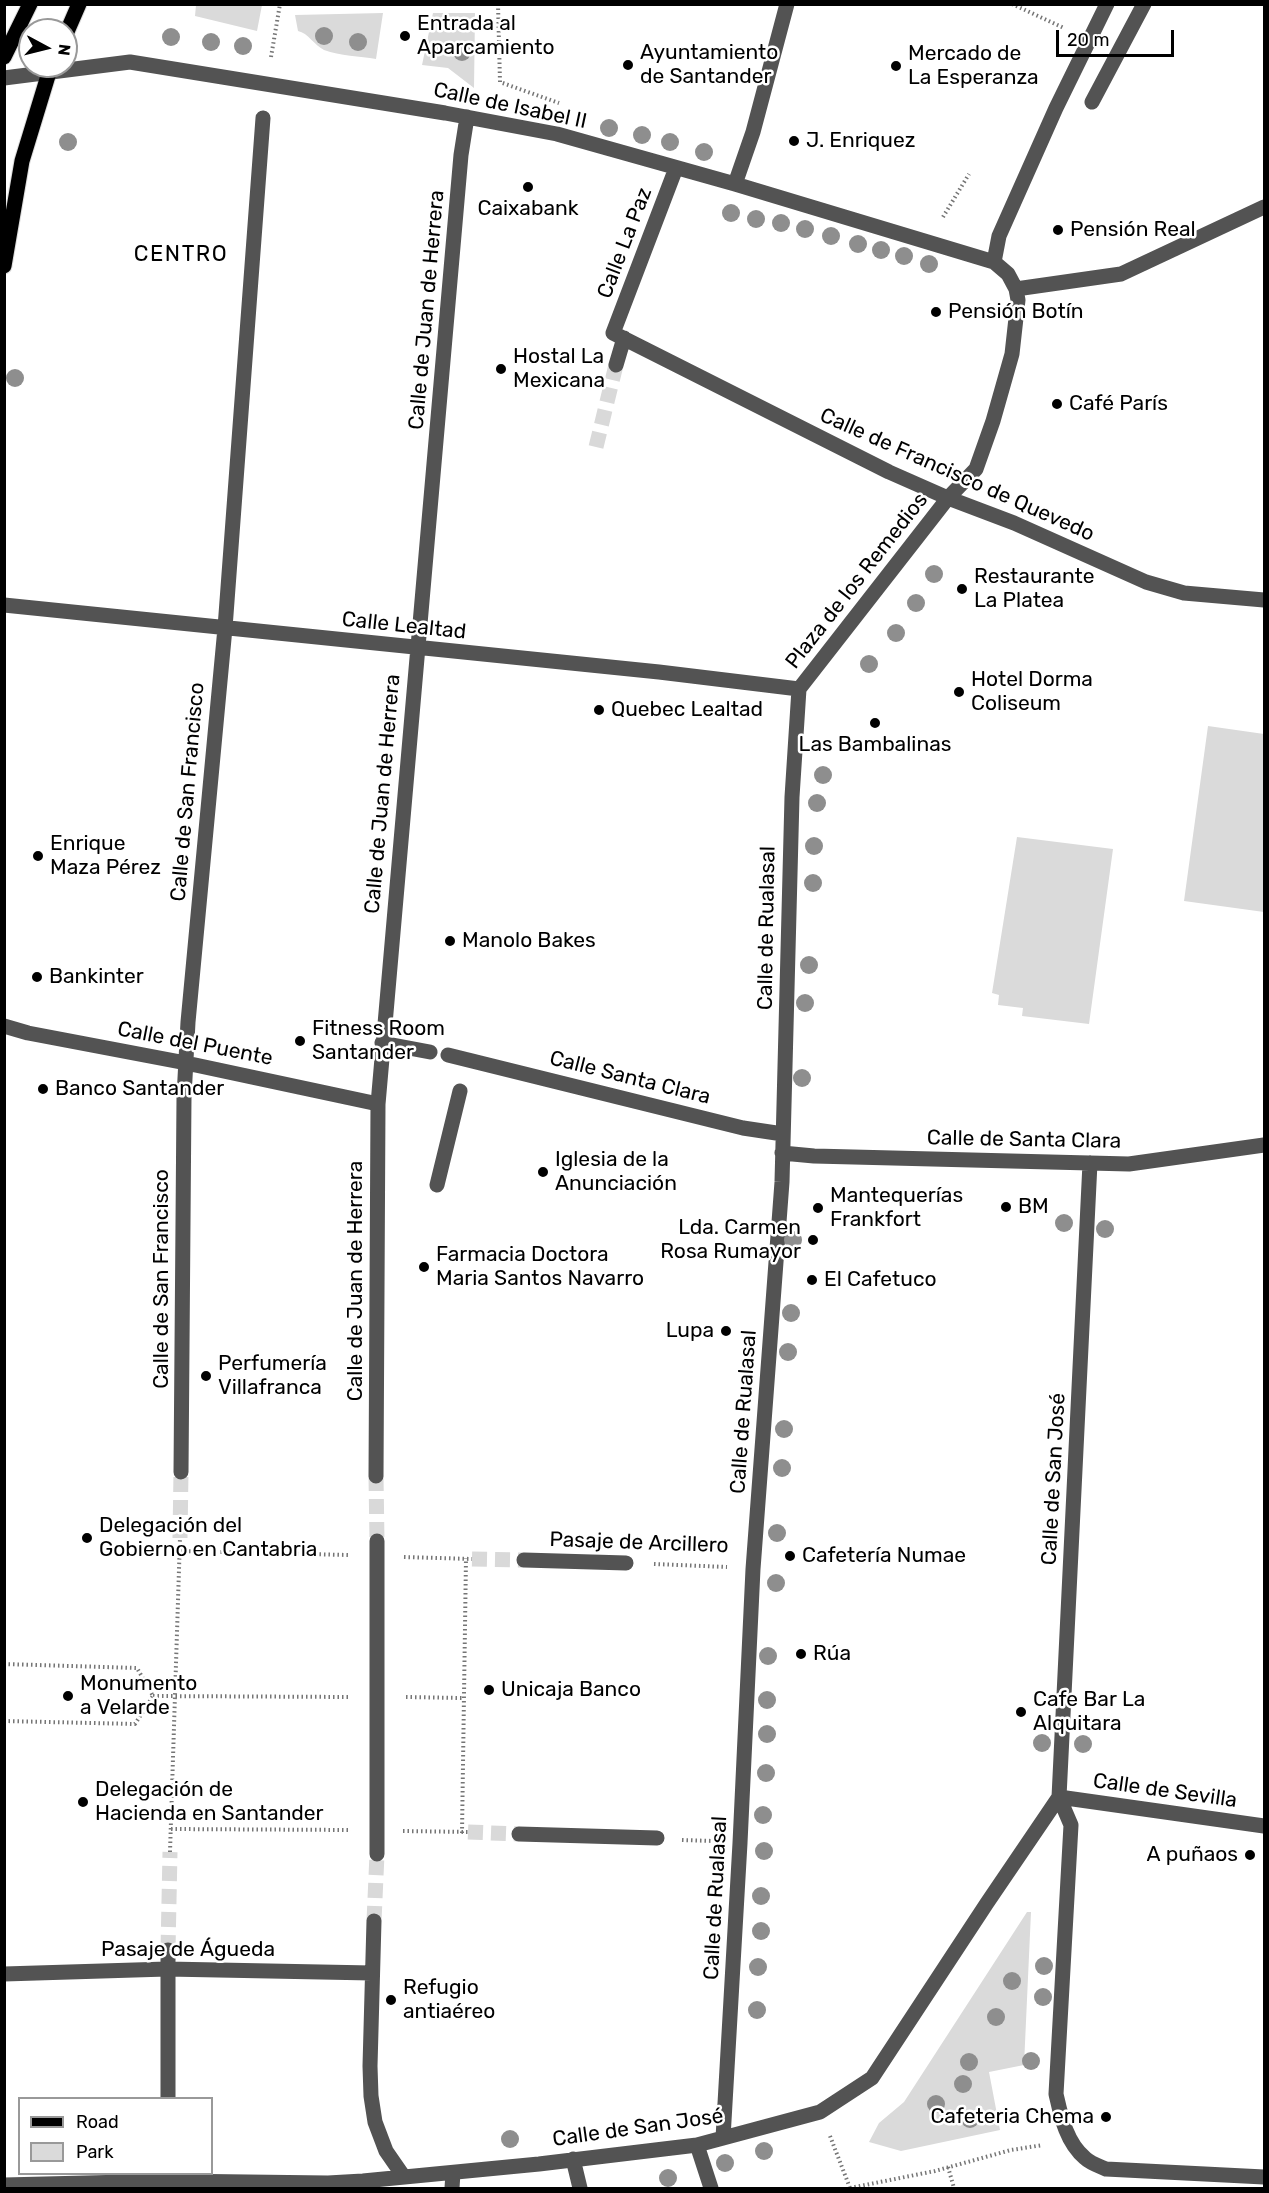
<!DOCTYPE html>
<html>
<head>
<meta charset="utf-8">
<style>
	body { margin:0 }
	#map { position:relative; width:1269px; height:2193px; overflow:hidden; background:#fff; font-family:Rubik,sans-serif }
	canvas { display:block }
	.frame { position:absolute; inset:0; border:6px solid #000; pointer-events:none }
	.legend { position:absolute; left:18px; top:2097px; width:195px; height:78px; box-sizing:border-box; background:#fff; border:2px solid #999; margin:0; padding:8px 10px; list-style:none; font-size:18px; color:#000 }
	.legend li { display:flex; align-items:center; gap:12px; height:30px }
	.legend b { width:30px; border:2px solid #999 }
	.north { position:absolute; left:18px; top:18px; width:60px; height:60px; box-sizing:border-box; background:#fff; border:2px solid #999; border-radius:50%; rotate:97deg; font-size:16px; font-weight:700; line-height:24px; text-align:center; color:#000 }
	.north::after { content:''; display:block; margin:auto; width:21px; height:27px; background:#000; clip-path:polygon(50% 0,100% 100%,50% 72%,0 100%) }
	.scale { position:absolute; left:1056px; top:30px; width:118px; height:27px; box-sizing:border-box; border:3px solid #000; border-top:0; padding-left:8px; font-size:18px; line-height:21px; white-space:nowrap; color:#000; -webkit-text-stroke:4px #fff; paint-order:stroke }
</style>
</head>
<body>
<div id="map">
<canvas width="1269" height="2193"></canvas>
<div class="frame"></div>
<ul class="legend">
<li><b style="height:8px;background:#000"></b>Road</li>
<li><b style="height:16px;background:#dadada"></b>Park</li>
</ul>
<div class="north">N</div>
<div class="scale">20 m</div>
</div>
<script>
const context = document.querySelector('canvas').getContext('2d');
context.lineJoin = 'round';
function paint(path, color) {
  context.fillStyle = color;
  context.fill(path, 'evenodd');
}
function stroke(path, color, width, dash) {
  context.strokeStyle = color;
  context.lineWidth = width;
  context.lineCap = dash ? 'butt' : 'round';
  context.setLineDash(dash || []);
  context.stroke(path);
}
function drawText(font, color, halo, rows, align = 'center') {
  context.font = font + ' Rubik,sans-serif';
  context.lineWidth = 5;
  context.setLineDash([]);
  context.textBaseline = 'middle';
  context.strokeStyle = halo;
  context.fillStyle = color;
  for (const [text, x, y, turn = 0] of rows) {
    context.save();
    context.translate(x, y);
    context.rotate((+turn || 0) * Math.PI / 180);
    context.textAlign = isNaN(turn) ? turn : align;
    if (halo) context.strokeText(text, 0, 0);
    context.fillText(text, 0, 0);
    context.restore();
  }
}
const green = new Path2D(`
	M196,5H262L257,31L195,16Z
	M383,13L376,59C360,56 340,56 324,50C314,45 308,33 298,31L295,15Z
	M433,13H475L474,88L448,68L422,65Z
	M1208,726L1264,734V912L1184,901Z
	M1017,837L1113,849L1089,1024L1022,1016L1023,1008L998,1005L999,995L992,993Z
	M1027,1912H1031L1024,2065L989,2072L1000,2130L901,2151L869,2142L879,2123L904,2102Z`);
const minorTunnel = new Path2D(`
	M596,447L616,365
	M376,1476L377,1541
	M180,1538L181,1472
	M472,1559L524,1560
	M468,1832L519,1834
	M374,1921L377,1854
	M168,1950L170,1852`);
const path = new Path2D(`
	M498,4L500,82L559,103
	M1012,4L1064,28
	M271,57L280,4
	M943,217L969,174
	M180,1551L348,1555
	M404,1557L472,1559
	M654,1564L727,1567
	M4,1664L137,1668L153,1696
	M153,1696L350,1697
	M406,1697L462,1698
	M4,1721L135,1724L153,1696
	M171,1829L351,1830
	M403,1831L468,1832
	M462,1833L466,1558
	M682,1840L713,1841
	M170,1852L180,1538
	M830,2136L850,2188
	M948,2167L954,2188
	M850,2188L935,2171L1011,2150L1043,2145`);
const minor = new Path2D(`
	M4,78L130,62L445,113L557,134L735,184L994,262L1008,274L1016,289L1018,300L1012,354L993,421L976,469L948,498L799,689
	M1092,102L1144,4
	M676,168L613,333L889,472L948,498L1014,523L1146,582L1184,593L1264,600
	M735,184L753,132L787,4
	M994,262L999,236L1056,108L1107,4
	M1016,289L1121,274L1264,207
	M616,365L624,338
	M4,605L659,672L799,689
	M4,1026L28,1033L186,1063L378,1104
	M382,1043L430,1052
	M448,1055L743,1128L783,1134
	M782,1153L814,1156L1129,1164L1264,1145
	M1090,1163L1059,1797L1071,1825L1056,2094C1061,2116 1066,2142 1085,2158C1090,2163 1099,2166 1106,2169L1264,2177
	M437,1185L460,1091
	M181,1472L184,1097L188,1022L225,628L263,118
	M376,1476L378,1104L461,155L467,117
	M524,1560L626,1563
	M1059,1797L1264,1826
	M519,1834L657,1838
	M377,1854V1541
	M374,1921L370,2066L371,2096L375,2122L386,2151L404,2177
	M168,1950V2098
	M4,1974L167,1969L372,1973
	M723,2138L740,1843L753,1569L782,1182L792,797L799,689
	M697,2145L711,2188
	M573,2159L580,2188
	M4,2185L168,2181L328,2183L363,2181L539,2164L697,2145L820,2112L872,2078L987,1903L1059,1797
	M452,2188L453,2173`);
const major = new Path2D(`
	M66,34L79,4
	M4,57L30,4
	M4,266L22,161L51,66`);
const trees = [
	[324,36],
	[171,37],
	[211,42],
	[358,42],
	[243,46],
	[462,52],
	[609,128],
	[642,135],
	[68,142],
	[670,142],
	[704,152],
	[731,213],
	[756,219],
	[781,223],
	[805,229],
	[831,236],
	[858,244],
	[881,250],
	[904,256],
	[929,264],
	[15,378],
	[934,574],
	[916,603],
	[896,633],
	[869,664],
	[823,775],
	[817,803],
	[814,846],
	[813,883],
	[809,965],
	[805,1003],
	[802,1078],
	[1064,1223],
	[1105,1229],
	[793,1240],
	[791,1313],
	[788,1352],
	[784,1429],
	[782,1468],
	[777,1533],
	[776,1583],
	[768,1656],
	[767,1700],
	[767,1734],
	[1042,1743],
	[1083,1744],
	[766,1773],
	[763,1815],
	[764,1851],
	[761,1896],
	[761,1931],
	[1044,1966],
	[758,1967],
	[1012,1981],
	[1043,1997],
	[757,2010],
	[996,2017],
	[1031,2061],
	[969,2062],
	[963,2084],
	[936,2104],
	[970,2119],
	[510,2139],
	[764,2151],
	[725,2163],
	[668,2178]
];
const markers = [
	[405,36,6,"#000"],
	[628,65,6,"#000"],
	[896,66,6,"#000"],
	[794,141,6,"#000"],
	[528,187,6,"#000"],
	[1058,230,6,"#000"],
	[936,312,6,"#000"],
	[501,369,6,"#000"],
	[1057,404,6,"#000"],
	[962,589,6,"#000"],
	[959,692,6,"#000"],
	[599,710,6,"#000"],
	[875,723,6,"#000"],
	[38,856,6,"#000"],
	[450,941,6,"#000"],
	[37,977,6,"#000"],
	[300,1041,6,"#000"],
	[43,1089,6,"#000"],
	[543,1172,6,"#000"],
	[1006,1207,6,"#000"],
	[818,1208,6,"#000"],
	[813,1240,6,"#000"],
	[424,1267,6,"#000"],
	[812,1280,6,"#000"],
	[726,1331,6,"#000"],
	[206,1376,6,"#000"],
	[87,1538,6,"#000"],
	[790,1556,6,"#000"],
	[801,1654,6,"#000"],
	[489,1690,6,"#000"],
	[68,1696,6,"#000"],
	[1021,1712,6,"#000"],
	[83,1802,6,"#000"],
	[1250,1855,6,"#000"],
	[391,2000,6,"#000"],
	[1106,2117,6,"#000"]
];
const poiNames = [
	["Entrada al",417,24],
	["Aparcamiento",417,48],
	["Ayuntamiento",640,53],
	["de Santander",640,77],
	["Mercado de",908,54],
	["La Esperanza",908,78],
	["J. Enriquez",806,141],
	["Caixabank",528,209,"center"],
	["Pensión Real",1070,230],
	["Pensión Botín",948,312],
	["Hostal La",513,357],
	["Mexicana",513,381],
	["Café París",1069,404],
	["Restaurante",974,577],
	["La Platea",974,601],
	["Hotel Dorma",971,680],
	["Coliseum",971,704],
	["Quebec Lealtad",611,710],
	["Las Bambalinas",875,745,"center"],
	["Enrique",50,844],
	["Maza Pérez",50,868],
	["Manolo Bakes",462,941],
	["Bankinter",49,977],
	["Fitness Room",312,1029],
	["Santander",312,1053],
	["Banco Santander",55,1089],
	["Iglesia de la",555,1160],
	["Anunciación",555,1184],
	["Mantequerías",830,1196],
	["Frankfort",830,1220],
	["BM",1018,1207],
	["Lda. Carmen",801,1228,"right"],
	["Rosa Rumayor",801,1252,"right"],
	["Farmacia Doctora",436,1255],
	["Maria Santos Navarro",436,1279],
	["El Cafetuco",824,1280],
	["Lupa",714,1331,"right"],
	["Perfumería",218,1364],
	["Villafranca",218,1388],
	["Delegación del",99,1526],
	["Gobierno en Cantabria",99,1550],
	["Cafetería Numae",802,1556],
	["Rúa",813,1654],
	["Monumento",80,1684],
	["a Velarde",80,1708],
	["Unicaja Banco",501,1690],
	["Cafe Bar La",1033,1700],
	["Alquitara",1033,1724],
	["Delegación de",95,1790],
	["Hacienda en Santander",95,1814],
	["A puñaos",1238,1855,"right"],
	["Refugio",403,1988],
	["antiaéreo",403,2012],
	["Cafeteria Chema",1094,2117,"right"]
];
const streetNames = [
	["Calle de Isabel II",510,106,12],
	["Calle La Paz",625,243,-69],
	["Calle de Juan de Herrera",427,310,-85],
	["Calle de Francisco de Quevedo",957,475,24],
	["Plaza de los Remedios",857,581,-52],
	["Calle Lealtad",404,626,6],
	["Calle de San Francisco",188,792,-85],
	["Calle de Juan de Herrera",383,794,-85],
	["Calle de Rualasal",767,928,-89],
	["Calle del Puente",195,1044,11],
	["Calle Santa Clara",630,1078,14],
	["Calle de Santa Clara",1024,1140,1],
	["Calle de San Francisco",162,1279,-90],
	["Calle de Juan de Herrera",356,1281,-90],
	["Calle de Rualasal",744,1412,-86],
	["Calle de San José",1054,1479,-87],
	["Pasaje de Arcillero",639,1543,2],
	["Calle de Sevilla",1165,1791,8],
	["Calle de Rualasal",716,1898,-87],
	["Pasaje de Águeda",188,1950],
	["Calle de San José",638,2128,-8]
];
const neighbourhoodNames = [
	["CENTRO",181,255]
];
paint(green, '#dadada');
stroke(minorTunnel, '#d9d9d9', 15, [15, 8]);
stroke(major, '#dbdbdb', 17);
stroke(path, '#757575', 4, [1.5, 3]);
stroke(minor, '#535353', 15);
stroke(major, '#000', 15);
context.fillStyle = '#8e8e8e';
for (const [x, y] of trees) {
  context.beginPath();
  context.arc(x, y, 9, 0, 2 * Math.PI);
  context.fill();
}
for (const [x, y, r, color] of markers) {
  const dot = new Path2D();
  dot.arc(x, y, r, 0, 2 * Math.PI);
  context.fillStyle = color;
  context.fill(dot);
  stroke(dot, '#fff', 2);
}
drawText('21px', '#000', '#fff', poiNames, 'left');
drawText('21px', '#000', '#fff', streetNames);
context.letterSpacing = '1.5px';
drawText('22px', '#000', '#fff', neighbourhoodNames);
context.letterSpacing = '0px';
</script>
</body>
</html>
